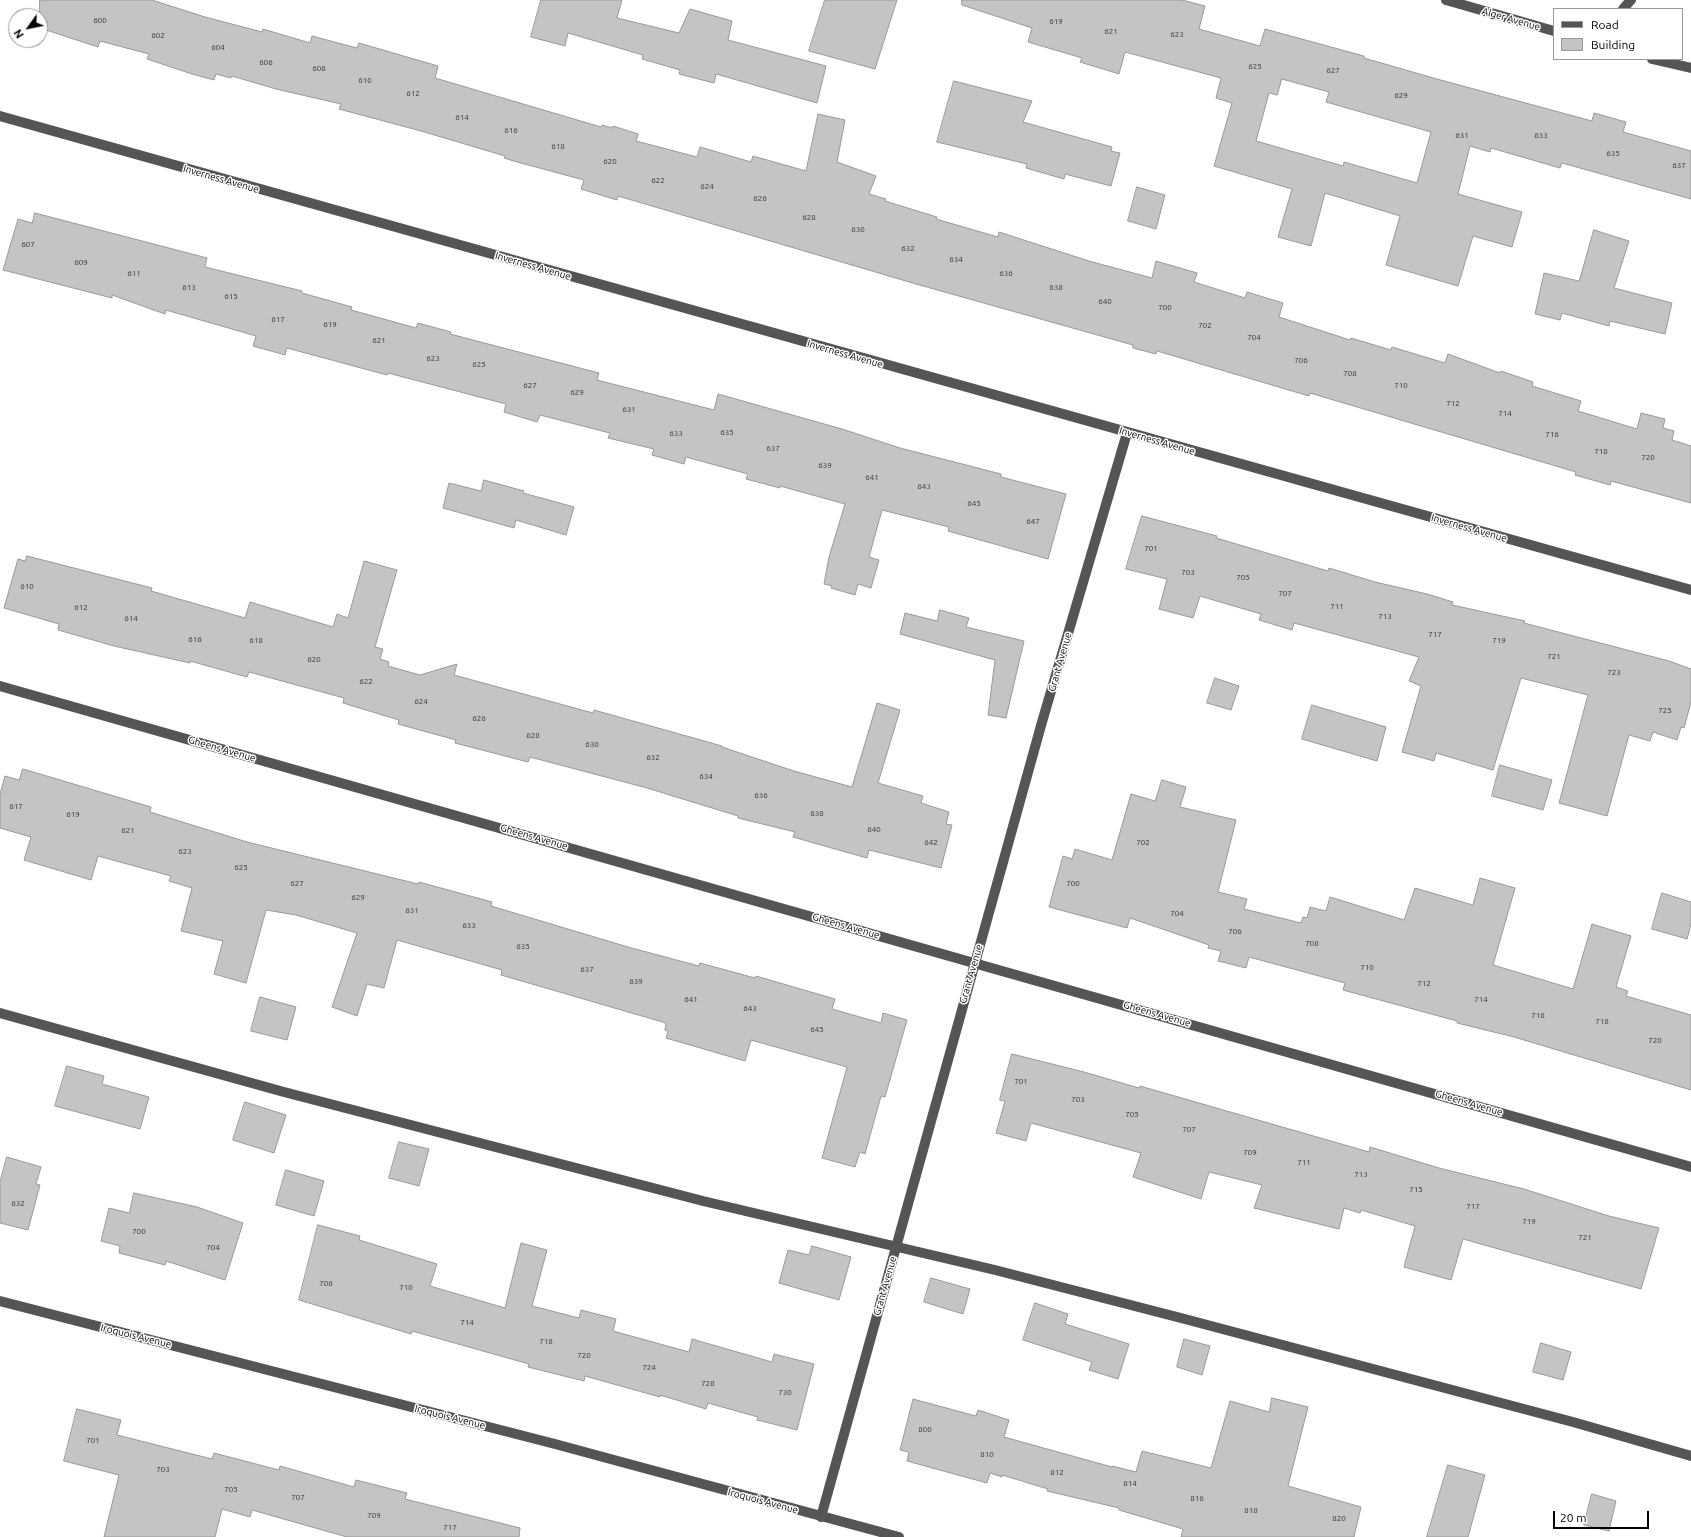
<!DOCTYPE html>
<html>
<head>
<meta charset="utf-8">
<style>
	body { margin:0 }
	#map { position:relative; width:1691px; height:1537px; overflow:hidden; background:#fff; font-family:Ubuntu,sans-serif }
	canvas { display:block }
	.legend { position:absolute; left:1553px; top:8px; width:130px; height:52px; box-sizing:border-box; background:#fff; border:1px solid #999; margin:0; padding:5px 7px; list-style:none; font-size:12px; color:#000 }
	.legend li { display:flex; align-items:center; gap:8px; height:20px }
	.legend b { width:20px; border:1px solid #999 }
	.north { position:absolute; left:8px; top:8px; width:40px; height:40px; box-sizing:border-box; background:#fff; border:1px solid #999; border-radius:50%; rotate:237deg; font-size:11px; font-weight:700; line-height:16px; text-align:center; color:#000 }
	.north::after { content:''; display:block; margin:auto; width:14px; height:18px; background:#000; clip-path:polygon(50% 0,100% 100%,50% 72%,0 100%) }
	.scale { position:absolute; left:1553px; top:1511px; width:96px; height:18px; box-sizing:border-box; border:2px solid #000; border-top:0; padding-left:5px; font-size:12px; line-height:14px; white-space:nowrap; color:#000; -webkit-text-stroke:3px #fff; paint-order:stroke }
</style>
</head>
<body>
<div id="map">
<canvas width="1691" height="1537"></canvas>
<ul class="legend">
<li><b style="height:5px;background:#555"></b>Road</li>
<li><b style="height:11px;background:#c4c4c4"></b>Building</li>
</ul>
<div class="north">N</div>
<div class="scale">20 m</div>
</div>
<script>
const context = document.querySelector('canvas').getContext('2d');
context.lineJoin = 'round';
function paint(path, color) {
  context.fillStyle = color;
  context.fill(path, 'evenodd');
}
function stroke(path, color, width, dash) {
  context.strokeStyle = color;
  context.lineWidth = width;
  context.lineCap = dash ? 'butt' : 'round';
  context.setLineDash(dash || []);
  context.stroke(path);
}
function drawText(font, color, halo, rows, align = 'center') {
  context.font = font + ' Ubuntu,sans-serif';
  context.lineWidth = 3;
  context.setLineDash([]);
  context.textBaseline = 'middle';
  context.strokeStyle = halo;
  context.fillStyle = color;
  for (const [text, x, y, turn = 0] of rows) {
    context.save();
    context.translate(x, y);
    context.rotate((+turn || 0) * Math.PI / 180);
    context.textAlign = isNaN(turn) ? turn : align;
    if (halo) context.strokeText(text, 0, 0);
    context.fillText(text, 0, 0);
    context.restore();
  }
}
const building = new Path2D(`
	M40,0H152L205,17L262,32L263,29L310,43L312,36L357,48L359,43L438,66L435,78L601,127L602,125L613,128V126L638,134L636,141L697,157L700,147L751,162L753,156L806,171L818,114L845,120L837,162L876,176L869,194L886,199L885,201L937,217L936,219L998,237L999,232L1089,261L1152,278L1156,261L1197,273L1194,282L1245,298L1247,292L1283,303L1279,317L1350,340L1351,338L1391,350L1392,347L1445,363L1448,354L1500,373L1501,371L1533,382L1532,386L1581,401L1578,411L1637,429L1641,413L1665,419L1663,428L1674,431L1672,440L1691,446V503L1611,481L1610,485L1575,475L1576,472L1310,393L1309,396L1157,351L1156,354L1133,348V345L916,284L618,196L617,200L581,189L584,180L517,162L504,158L505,156L421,131L339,109L341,104L276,89L232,76L231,78L216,74L214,80L192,74L147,59L149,54L100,41L98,47L40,28Z
	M541,0H622L617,18L679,33L690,9L732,21L728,40L826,66L817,103L716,74L714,83L679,74L680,70L642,59L643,55L568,33L565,46L531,37Z
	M825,0H897L875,69L809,51Z
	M962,0H1182L1205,6L1199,29L1260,46L1265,29L1364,56V58L1437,79L1592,121L1594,113L1626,122L1623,132L1691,151V199L1562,163L1560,168L1491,148L1490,152L1470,146L1458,194L1522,212L1512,247L1473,236L1458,286L1386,265L1400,216L1325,193L1311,246L1278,237L1292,189L1214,166L1232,103L1216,98L1221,78L1125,52L1119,74L1080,62L1082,58L1028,42L1032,28L962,5ZM1282,79L1329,92L1326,102L1431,132L1417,183L1344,162L1343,166L1256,141L1269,93L1277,95Z
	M954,81L1032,101L1023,122L1112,147L1111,151L1120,153L1111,186L1065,174L1064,179L1026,168L1027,164L937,142Z
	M1137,187L1165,195L1156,229L1128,221Z
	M35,213L207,258L205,267L302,291V293L352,307L351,310L416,328L418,323L451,332L450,334L599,373L597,380L714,410L718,394L842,429L900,448L1001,474V477L1066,494L1048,559L948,531L949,527L882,510L869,557L879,560L871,588L858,584L855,595L831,588L832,586L824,584L829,557L845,504L780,486V488L746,479L748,474L686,457L684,464L652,455L654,449L608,438L610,433L540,415L537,422L504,412L506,404L388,373L387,375L287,348L285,355L253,346L256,336L166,310L165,314L112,295V298L3,270L18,219L32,223Z
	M1594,230L1629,241L1614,288L1672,303L1665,334L1610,321L1609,326L1562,313L1560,320L1535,314L1544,273L1579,281Z
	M484,480L524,491L523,493L574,507L566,535L516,520L514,528L443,508L449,483L481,491Z
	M1142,516L1217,536L1216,538L1328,571L1329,568L1375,582L1427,594L1453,602L1452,605L1525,621L1524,623L1669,661L1691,669V702L1684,728L1681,727L1677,740L1653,732L1650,741L1629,735L1607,816L1559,803L1588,695L1521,678L1493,770L1436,753L1434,761L1402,752L1421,686L1409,681L1419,657L1294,623L1292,630L1259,620L1261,614L1200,596L1193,618L1159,609L1167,579L1126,569Z
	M27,556L152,588L151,591L245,618L250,602L333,627L337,614L348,618L364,561L397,570L375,647L383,649L380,659L389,662L388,666L420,675L457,664L454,675L593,713L594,710L722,746V747L794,771L852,787L877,703L900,710L878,783L923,796L921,803L949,812L946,824L952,825L941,868L869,850L867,858L849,853L793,837L795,832L738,818V816L647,788L530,757L528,762L455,743L456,740L398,724L399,720L343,703L344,698L249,672L247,677L190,661V663L114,646L58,630L59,624L4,608L18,559L25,561Z
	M940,610L969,618L966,627L1024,641L1006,718L988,715L995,660L900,634L905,613L937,621Z
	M1215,678L1239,686L1231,710L1207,703Z
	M1312,705L1386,727L1377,761L1302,739Z
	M1500,765L1552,780L1543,810L1492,796Z
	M23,769L151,807L150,812L247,842L418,884L419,882L492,902L491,906L628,947L699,966L700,963L755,978L756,976L835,999L832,1009L881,1023L883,1013L907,1020L885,1097L881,1096L865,1154L860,1152L855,1167L822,1158L847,1067L751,1040L745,1061L666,1038L668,1031L665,1030L666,1023L501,975L502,970L397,940L384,988L367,984L357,1016L332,1007L357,933L296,915L266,910L246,983L214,974L223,941L181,931L192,888L169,881L171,876L98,856L91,880L24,860L31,837L0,828V794L5,776L19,780Z
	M1162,780L1186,787L1180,807L1236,820L1218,892L1247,899L1244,909L1301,923L1303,917L1307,918L1310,907L1326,911L1330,897L1404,920L1415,888L1473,905L1480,878L1515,888L1493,965L1573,989L1592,924L1631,936L1616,987L1628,991L1626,996L1691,1015V1090L1514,1037L1457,1023V1021L1343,990L1345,983L1249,957L1246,968L1218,961L1221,951L1208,948L1209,945L1130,918L1127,928L1049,907L1063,856L1072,859L1075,849L1112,860L1131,794L1155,801Z
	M1662,893L1691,902V924L1687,939L1652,929Z
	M260,997L296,1007L287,1040L251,1031Z
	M1012,1054L1084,1072L1139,1088L1140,1086L1369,1152L1370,1147L1439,1168L1524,1189L1609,1216L1659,1228L1641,1289L1463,1239L1451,1280L1404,1267L1415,1226L1361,1210L1360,1213L1344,1208L1339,1229L1254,1208L1262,1185L1209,1172L1201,1199L1133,1177L1141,1153L1031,1123L1026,1141L996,1133L1005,1101L1000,1100Z
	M67,1066L104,1076L102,1084L149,1097L140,1129L55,1106Z
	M245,1102L286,1115L274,1153L233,1140Z
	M399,1142L429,1149L419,1186L389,1178Z
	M7,1157L41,1167L36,1184L40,1185L28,1230L0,1223V1182Z
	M286,1170L324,1181L314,1216L276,1205Z
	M134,1193L197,1207L243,1223L225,1280L166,1261L165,1265L119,1253L120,1246L101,1241L109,1208L129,1213Z
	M318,1225L360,1236L359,1240L437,1264L430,1286L505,1308L521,1243L547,1250L532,1306L579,1318L581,1310L616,1319L613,1331L689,1352L692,1339L772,1362L774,1354L814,1364L797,1430L757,1420L758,1417L708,1403L706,1409L660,1395V1397L585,1376L584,1381L528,1367L529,1364L412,1331L411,1334L299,1300Z
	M812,1246L851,1257L839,1300L779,1283L788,1250L809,1255Z
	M931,1278L970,1289L963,1314L924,1302Z
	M1035,1303L1068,1314L1065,1324L1129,1344L1118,1379L1089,1370L1092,1362L1023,1340Z
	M1184,1339L1210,1346L1202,1375L1177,1367Z
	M1541,1343L1571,1352L1563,1380L1533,1372Z
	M1272,1398L1308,1407L1288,1486L1361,1507L1354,1537H1181L1183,1529L1119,1510V1508L1047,1491L1048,1489L1002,1475V1477L990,1473L987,1483L907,1461L909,1452L900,1450L913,1399L976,1416L978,1410L1009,1420L1004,1437L1112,1467V1466L1136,1472L1142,1451L1211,1468L1230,1401L1269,1412Z
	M77,1409L121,1420L117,1435L212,1459L214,1453L279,1470L280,1466L354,1487L356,1480L407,1493L405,1499L520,1528L519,1537H347L252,1510L250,1517L222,1509L215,1537H104L119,1475L64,1461Z
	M1448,1465L1485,1475L1468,1537H1427Z
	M1592,1494L1616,1501L1609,1531L1584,1525Z`);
const minor = new Path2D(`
	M1446,0L1554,31
	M1623,9L1631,0
	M1652,59L1691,68
	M0,116L1691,590
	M0,686L1691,1167
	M0,1013L284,1092L703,1201L995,1270L1181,1318L1573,1422L1691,1456
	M0,1301L555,1444L899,1537
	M821,1517L1042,722L1127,433`);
const numberNames = [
	["600",100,20],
	["619",1056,21],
	["621",1111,31],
	["623",1177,34],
	["602",158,35],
	["604",218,47],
	["606",266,62],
	["625",1255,66],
	["608",319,68],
	["627",1333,70],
	["610",365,80],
	["612",413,93],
	["629",1401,95],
	["614",462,117],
	["616",511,130],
	["631",1462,135],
	["633",1541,135],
	["618",558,146],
	["635",1613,153],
	["620",610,161],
	["637",1679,165],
	["622",658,180],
	["624",707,186],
	["626",760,198],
	["628",809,217],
	["630",858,229],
	["607",28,244],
	["632",908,248],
	["634",956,259],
	["609",81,262],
	["611",134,273],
	["636",1006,273],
	["613",189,287],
	["638",1056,287],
	["615",231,296],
	["640",1105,301],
	["700",1165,307],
	["617",278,319],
	["619",330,324],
	["702",1205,325],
	["704",1254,337],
	["621",379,340],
	["623",433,358],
	["706",1301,360],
	["625",479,364],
	["708",1350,373],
	["627",530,385],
	["710",1401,385],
	["629",577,392],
	["712",1453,403],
	["631",629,409],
	["714",1505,413],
	["635",727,432],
	["633",676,433],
	["716",1552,434],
	["637",773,448],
	["718",1601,451],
	["720",1648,457],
	["639",825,465],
	["641",872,477],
	["643",924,486],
	["645",974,503],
	["647",1033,521],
	["701",1151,548],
	["703",1188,572],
	["705",1243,577],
	["610",27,586],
	["707",1285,593],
	["711",1337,606],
	["612",81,607],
	["713",1385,616],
	["614",131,618],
	["717",1435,634],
	["616",195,639],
	["618",256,640],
	["719",1499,640],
	["721",1554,656],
	["620",314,659],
	["723",1614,672],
	["622",366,681],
	["624",421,701],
	["725",1665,710],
	["626",479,718],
	["628",533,735],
	["630",592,744],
	["632",653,757],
	["634",706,776],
	["636",761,795],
	["617",16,806],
	["638",817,813],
	["619",73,814],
	["640",874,829],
	["621",128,830],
	["642",931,842],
	["702",1143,842],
	["623",185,851],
	["625",241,867],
	["627",297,883],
	["700",1073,883],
	["629",358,897],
	["631",412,910],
	["704",1177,913],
	["633",469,925],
	["706",1235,931],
	["708",1312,943],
	["635",523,946],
	["710",1367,967],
	["637",587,969],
	["639",636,981],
	["712",1424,983],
	["641",691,999],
	["714",1481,999],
	["643",750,1008],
	["716",1538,1015],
	["718",1602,1021],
	["645",817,1029],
	["720",1655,1040],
	["701",1021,1081],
	["703",1078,1099],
	["705",1132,1114],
	["707",1189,1129],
	["709",1250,1152],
	["711",1304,1162],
	["713",1361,1174],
	["715",1416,1189],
	["632",18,1203],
	["717",1473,1206],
	["719",1529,1221],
	["700",139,1231],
	["721",1585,1237],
	["704",213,1247],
	["706",326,1283],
	["710",406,1287],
	["714",467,1322],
	["718",546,1341],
	["720",584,1355],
	["724",649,1367],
	["728",708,1383],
	["730",785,1392],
	["800",925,1429],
	["701",93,1440],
	["810",987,1454],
	["703",163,1469],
	["812",1057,1472],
	["814",1130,1483],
	["705",231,1489],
	["707",298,1497],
	["816",1197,1498],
	["818",1251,1510],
	["709",374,1515],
	["820",1339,1518],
	["717",450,1527]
];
const streetNames = [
	["Alger Avenue",1511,19,16],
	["Inverness Avenue",221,179,16],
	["Inverness Avenue",533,266,16],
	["Inverness Avenue",845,354,16],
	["Inverness Avenue",1157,441,16],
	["Inverness Avenue",1469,528,16],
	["Grant Avenue",1060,662,-74],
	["Gheens Avenue",222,749,16],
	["Gheens Avenue",534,837,16],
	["Gheens Avenue",846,926,16],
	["Grant Avenue",971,974,-74],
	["Gheens Avenue",1157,1014,16],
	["Gheens Avenue",1469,1103,16],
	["Grant Avenue",885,1286,-74],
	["Iroquois Avenue",136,1336,14],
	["Iroquois Avenue",450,1417,14],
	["Iroquois Avenue",763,1501,15]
];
paint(building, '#c4c4c4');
stroke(building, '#999', 1);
stroke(minor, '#555', 10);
drawText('8px', '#313131', null, numberNames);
drawText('10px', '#000', '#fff', streetNames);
</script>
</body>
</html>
